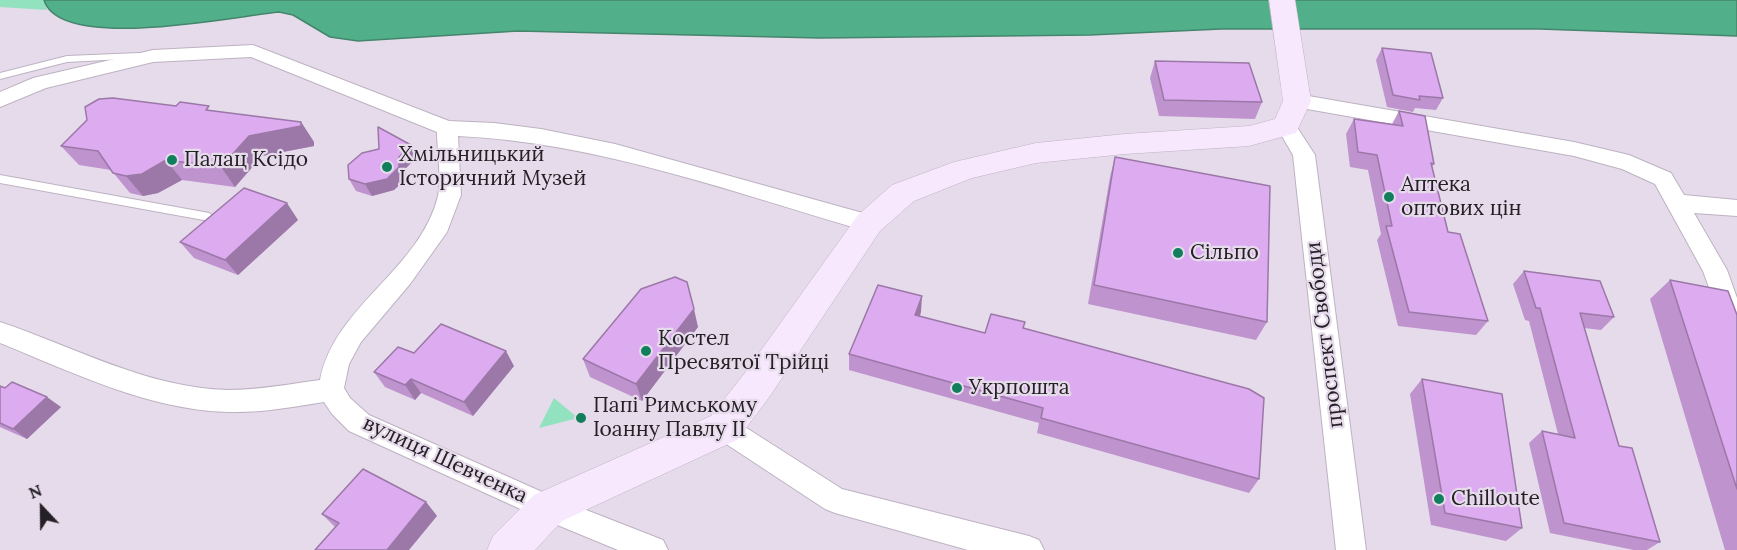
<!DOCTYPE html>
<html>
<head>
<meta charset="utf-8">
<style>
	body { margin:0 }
	#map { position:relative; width:1737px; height:550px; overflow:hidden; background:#e6dbeb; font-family:Lora,serif }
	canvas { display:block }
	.north { position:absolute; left:12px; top:478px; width:60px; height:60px; -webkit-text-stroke:4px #e6dbeb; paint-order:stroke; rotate:338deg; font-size:16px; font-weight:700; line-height:24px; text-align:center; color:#242025 }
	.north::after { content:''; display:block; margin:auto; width:21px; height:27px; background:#242025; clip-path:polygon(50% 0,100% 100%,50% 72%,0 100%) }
</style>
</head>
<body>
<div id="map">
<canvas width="1737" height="550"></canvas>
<div class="north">N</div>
</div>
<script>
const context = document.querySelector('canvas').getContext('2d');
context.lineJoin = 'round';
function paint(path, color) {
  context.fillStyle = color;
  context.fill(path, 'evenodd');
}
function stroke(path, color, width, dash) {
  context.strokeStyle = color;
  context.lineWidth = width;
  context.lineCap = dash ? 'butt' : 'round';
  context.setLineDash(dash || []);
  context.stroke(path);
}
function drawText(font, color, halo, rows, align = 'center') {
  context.font = font + ' Lora,serif';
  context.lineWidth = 4.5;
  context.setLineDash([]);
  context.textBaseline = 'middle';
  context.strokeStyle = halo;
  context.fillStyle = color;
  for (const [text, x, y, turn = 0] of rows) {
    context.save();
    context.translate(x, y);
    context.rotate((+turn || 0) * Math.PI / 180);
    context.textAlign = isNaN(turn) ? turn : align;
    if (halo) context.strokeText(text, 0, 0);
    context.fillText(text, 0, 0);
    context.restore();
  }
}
const green = new Path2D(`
	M0,0H44L47,10L0,7Z
	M554,398L578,418L539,428Z`);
const water = new Path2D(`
	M44,0H1737V36L1540,29H1221L1090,35L820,38L518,31L358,41L330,37L293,15L279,12C235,16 60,53 44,0Z`);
const lane = new Path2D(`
	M139,53L142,54V58L67,62L0,79V73L67,56Z
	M0,175L209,213L215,217L209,221L0,183Z`);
const street = new Path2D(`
	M253,45L449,121L494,123L541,129L615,144L877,217L880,223L877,229L869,232C736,193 596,142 458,136L461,195L447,232L410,284L361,342L349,364L344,388L350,398L369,415L558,499L663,540L668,550H618L538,517L349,431L332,414L324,402C292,407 260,413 228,412C149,410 72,372 0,343V322C75,347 147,388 228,390C259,390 290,384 320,380C334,306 420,270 438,196C442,180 437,150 437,132L251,57L153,62L46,88L0,107V92L33,78L153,50Z
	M1297,94L1574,142L1629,155L1671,173L1684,195L1737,200V216L1694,213L1727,270L1737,298V343L1728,340L1703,271L1655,184L1622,169L1574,156L1290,106L1287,101L1290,96Z
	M1286,119L1293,121L1315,155L1366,550H1336L1293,155L1276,126L1279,121Z
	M724,416L734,420L842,489L1029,536L1039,540L1044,550H968L835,513L825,509L714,436L710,428L714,420Z`);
const secondary = new Path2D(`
	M1269,0H1295L1311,101L1296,133L1249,146L1125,154L1036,163L972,178L914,201L880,231L770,396L737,440L562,521L535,550H487L493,536L534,495L711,416L744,374L858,215L892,185L954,162L1036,143L1125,134L1249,126L1275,119L1283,101Z`);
const wall = new Path2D(`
	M1382,48L1443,98L1436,110L1415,108L1413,112L1387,107L1376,60Z
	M1155,61L1262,102L1255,119L1159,116L1150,78Z
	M212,111L301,122L314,142V146L262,156L235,187L182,180L158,193L143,196L130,193L111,170L79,165L61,146L87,120Z
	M1399,111L1434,164L1432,167L1448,232L1488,321L1476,335L1398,326L1377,240L1381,234L1368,170L1350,167L1346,134L1354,119L1392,124Z
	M417,157L405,169L406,179L394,190L372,196L356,191L349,179Z
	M1115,157L1267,322L1256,340L1088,304L1110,177Z
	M298,220L238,275L194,258L180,242Z
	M1524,271L1614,317L1601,330L1584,328L1619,446L1660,542L1647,550H1634L1550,533L1529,443L1542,431L1558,434L1529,321L1525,320L1513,284Z
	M1670,280L1737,315V550H1725L1650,299Z
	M921,312L920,316L985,333L1024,328L1259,479L1249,493L1037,433L1039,423L849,370V354Z
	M698,327L642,401L590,377L583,359Z
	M414,353L514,366L473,416L421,393L415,400L385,387L374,372Z
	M1422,379L1522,528L1506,541L1431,525L1410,394Z
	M0,386L5,388L61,407L27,439L0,427Z
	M426,502L437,516L335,527L322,514Z`);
const shadedWall = new Path2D(`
	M301,122L314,142V146L262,156L235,187L221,167L249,136Z
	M411,145L417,157L405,169L406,179L394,190L372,196L365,184L399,157Z
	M166,160L182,180L158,193L143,196L126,176Z
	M287,203L298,220L238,275L225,260Z
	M922,296L921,312L914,330L915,315Z
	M694,309L698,327L642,401L636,384Z
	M506,351L514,366L473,416L464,402Z
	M411,379L421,393L415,400L405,385Z
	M47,397L61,407L27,439L13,429Z
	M426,502L437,516L409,550H387Z`);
const building = new Path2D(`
	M1382,48L1431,53L1443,98L1419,96L1420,100L1393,95Z
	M1155,61L1249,63L1262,102L1164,100Z
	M113,98L176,106L180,102L209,106L206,110L301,122V126L249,136L221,167L166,160L142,174L126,176L113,173L98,151L61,146L87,120L85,107L99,99Z
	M1399,111L1425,116L1434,164L1431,163L1448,232L1460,234L1488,321L1409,312L1386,226H1392L1377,155L1358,152L1354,119L1403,126Z
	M378,127L411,145L399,157V167L387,179L365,184L349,179L348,165L362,153L379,149Z
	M1115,157L1270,186L1267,322L1094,285Z
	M244,188L287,203L225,260L180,242Z
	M1524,271L1600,281L1614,317L1580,313L1619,446L1632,448L1660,542L1564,523L1542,431L1575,438L1540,308H1536Z
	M675,277L687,282L694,309L636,384L583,359L641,289Z
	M1670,280L1728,291L1737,315V489Z
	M878,285L922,296L915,315L985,333L991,314L1025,322L1023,328L1249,389L1264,398L1259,479L1041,418L1043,408L849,354Z
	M441,324L506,351L464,402L411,379L405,385L374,372L398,347L414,353Z
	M1422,379L1502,394L1522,528L1445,513Z
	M12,382L47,397L13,429L0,423V386L5,388Z
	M363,469L426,502L387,550H315L339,523L322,514Z`);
const markers = [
	[172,160,6,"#127f5c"],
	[387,167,6,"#127f5c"],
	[1389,197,6,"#127f5c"],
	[1178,253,6,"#127f5c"],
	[646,351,6,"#127f5c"],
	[957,388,6,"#127f5c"],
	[581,418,6,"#127f5c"],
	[1439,499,6,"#127f5c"]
];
const poiNames = [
	["Хмільницький",399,155],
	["Історичний Музей",399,179],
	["Палац Ксідо",184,160],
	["Аптека",1401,185],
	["оптових цін",1401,209],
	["Сільпо",1190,253],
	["Костел",658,339],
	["Пресвятої Трійці",658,363],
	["Укрпошта",969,388],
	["Папі Римському",593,406],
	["Іоанну Павлу ІІ",593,430],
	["Chilloute",1451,499]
];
const streetNames = [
	["проспект Свободи",1325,335,-97],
	["вулиця Шевченка",445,460,25]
];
paint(green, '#93e2bf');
paint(water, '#51b08a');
stroke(water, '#44856c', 1.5);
stroke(lane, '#bdb2c1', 2);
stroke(street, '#bdb2c1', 2);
stroke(secondary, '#bdb2c1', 1);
paint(lane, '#fff');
paint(street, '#fff');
paint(secondary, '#f8e8fe');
paint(wall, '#be93ce');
paint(shadedWall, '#9b78a7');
paint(building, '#ddabef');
stroke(building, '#9b78a7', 1.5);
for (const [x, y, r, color] of markers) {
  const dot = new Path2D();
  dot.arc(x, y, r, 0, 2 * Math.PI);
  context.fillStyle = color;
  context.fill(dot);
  stroke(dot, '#e6dbeb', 2);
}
drawText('21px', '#242025', '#e6dbeb', poiNames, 'left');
drawText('21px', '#242025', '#e6dbeb', streetNames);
</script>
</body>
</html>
